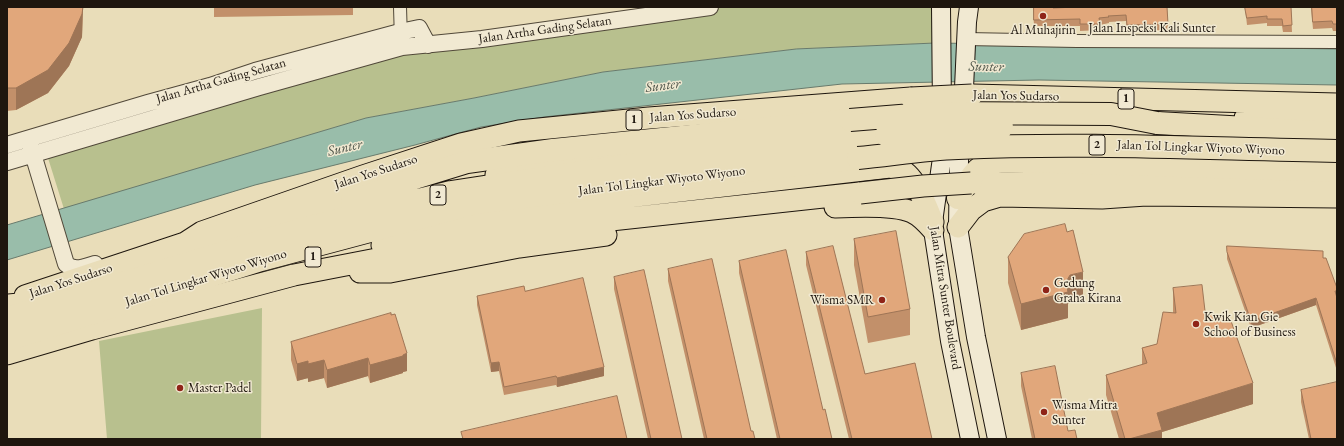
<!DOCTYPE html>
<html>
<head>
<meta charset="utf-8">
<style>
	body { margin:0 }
	#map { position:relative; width:1344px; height:446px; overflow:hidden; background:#e9ddb9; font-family:"EB Garamond",serif }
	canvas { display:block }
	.frame { position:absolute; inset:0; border:8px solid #1e160e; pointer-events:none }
</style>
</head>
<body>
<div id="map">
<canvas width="1344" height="446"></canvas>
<div class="frame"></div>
</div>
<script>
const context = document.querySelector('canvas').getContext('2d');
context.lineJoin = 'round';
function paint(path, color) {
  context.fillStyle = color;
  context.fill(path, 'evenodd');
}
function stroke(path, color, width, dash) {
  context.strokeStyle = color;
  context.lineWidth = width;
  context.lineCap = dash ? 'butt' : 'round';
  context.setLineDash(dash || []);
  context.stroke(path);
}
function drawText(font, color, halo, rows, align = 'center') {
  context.font = font + ' "EB Garamond",serif';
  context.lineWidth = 3;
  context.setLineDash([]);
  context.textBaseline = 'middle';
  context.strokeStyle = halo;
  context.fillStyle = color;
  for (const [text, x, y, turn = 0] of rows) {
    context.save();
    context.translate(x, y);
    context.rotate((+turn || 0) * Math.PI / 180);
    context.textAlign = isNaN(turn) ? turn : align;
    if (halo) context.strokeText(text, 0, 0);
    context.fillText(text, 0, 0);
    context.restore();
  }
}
const green = new Path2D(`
	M712,7H941L936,43L796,49L603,72L474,98L366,118L64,209L48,158L402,47Z
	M262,308L261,439H107L99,341Z`);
const water = new Path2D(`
	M936,43L1337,49V85L1039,80L842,84L544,117L481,127L415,145L255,185L7,260V225L366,118L474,98L603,72L796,49Z`);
const minor = new Path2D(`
	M400,7L401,40
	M966,39L1077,41L1337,42`);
const tertiary = new Path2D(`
	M30,144L66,264C75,272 84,267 95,264
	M7,145L148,103L210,86L255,71L400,32L419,28L428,45
	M7,162L259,87L402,47L482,39L710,7`);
const secondary = new Path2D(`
	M941,7L942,110
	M963,110L967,22L969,7
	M961,135L959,161L958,227L976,337L997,439
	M942,136V158L933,222V230L950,341L970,439`);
const trunk = new Path2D(`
	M972,95L1337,104
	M1245,118L1337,119
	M496,175L579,160L657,150
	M971,183L1197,181L1337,182
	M835,207C855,206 895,204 912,212C921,216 927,223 933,230
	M958,227L971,210L983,201L1000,196L1102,198L1146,195L1337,197
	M382,245L423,234L533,211L627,197L890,167C893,168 896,168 899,169C915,174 927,208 933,222
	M182,255L352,201L369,198
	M360,272H390L519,247L606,235
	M25,296L185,243L202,232L363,176L461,144L519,131L649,118L911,98
	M9,305L29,303L44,298
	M7,354L92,329L294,275L537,228L860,193`);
const motorway = new Path2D(`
	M1157,123L1337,133
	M958,198C964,189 971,174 981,167C994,160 1011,161 1025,161L1337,171
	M352,201L418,177L467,162L553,150L850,120
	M7,318L298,230L451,192L680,157L886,135
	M7,340L261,260L475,203L614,186L858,158`);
const trunkBridge = new Path2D(`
	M911,98L972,95
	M860,193L923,186L971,183`);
const motorwayBridge = new Path2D(`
	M850,120L937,113L1111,114L1157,123
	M886,135L950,129L1002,127
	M858,158C891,155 925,149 958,148C1084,142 1211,149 1337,151`);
const wall = new Path2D(`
	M7,7H83L82,37L69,66L48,93L16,110L7,111Z
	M214,7H353V15L214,17Z
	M1033,7L1053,8L1167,7L1168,30L1127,31L1126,21L1109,22V23L1100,25V30L1080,31V26H1034Z
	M1245,7H1291L1292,32H1283L1282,26H1267V23L1247,25Z
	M1311,7H1337V31H1333L1332,28L1313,29Z
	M854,239L910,309V335L868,343L854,265Z
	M1227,246L1323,258L1337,288V371L1316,305L1251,328L1227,259Z
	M806,252L865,374L932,439H849L806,265Z
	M1008,257L1083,298L1070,301L1068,304V318L1021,330L1008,283Z
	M739,261L823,410L832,439H777L739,273Z
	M668,269L751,431L755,439H704L668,281Z
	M614,277L682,439H648L614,289Z
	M1173,288L1205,311L1253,404L1162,432V439H1119L1106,395V375L1142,365V348L1157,344L1173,313Z
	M525,291L604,376L557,387L556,385L504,395L499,371L491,372L477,305V296Z
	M391,313L407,371L403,372V373L370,383L368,376L327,388L324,378L308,382V378L297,381L291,360V342Z
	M1021,373L1068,431L1077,439H1032L1021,386Z
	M1301,390L1337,439H1309L1301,402Z`);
const shadedWall = new Path2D(`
	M83,7L82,37L69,66L48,93L16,110V88Z
	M1083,272V298L1070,301L1068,304V318L1021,330V304L1070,275Z
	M1316,298V305L1251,328V321Z
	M407,353V371L403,372V373L370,383V365Z
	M368,358V376L327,388V370Z
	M324,360V378L308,382V364Z
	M308,361V378L297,381V364Z
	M499,362V371L491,372V363Z
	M604,367V376L557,387V378Z
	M1253,383V404L1162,432V439H1129L1157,413Z`);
const building = new Path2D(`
	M7,7H83L82,14L69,43L48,70L16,88H7Z
	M1034,7H1053V8L1077,7H1167L1168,24L1127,25L1126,15L1108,16L1109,17L1099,18L1100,24H1080V19L1034,20Z
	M1245,7H1291L1292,25L1283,26L1282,19H1267V16L1247,18Z
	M1312,7H1337V24H1333L1332,21L1313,22Z
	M1065,224L1067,232L1073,230L1083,272L1070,275L1066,282L1068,292L1021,304L1008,257L1024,234Z
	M896,231L910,309L868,317L854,239Z
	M833,246L865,374L915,363L932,439H852L806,252Z
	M1227,246L1323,251V258H1326L1337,288V291H1335L1337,298V364L1316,298L1251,321L1227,252Z
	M786,250L823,410L825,409L832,439H780L739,261Z
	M712,259L751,431H753L755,439H707L668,269Z
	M644,270L682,439H651L614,277Z
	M583,278L604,367L557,378L556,376L504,387L499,362L491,363L477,296L524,286L525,291Z
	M1202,285L1205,311L1231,321L1253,383L1157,413L1162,430L1129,439H1125L1106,375L1147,363L1142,348L1157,344L1163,312L1176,313L1173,288Z
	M391,313V315L395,314L407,353L403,355V356L370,365L368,358L327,370L324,360L308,364V361L297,364L291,342Z
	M1055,366L1068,431L1075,430L1077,439H1035L1021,373Z
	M1337,382V439H1311L1301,390Z
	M617,396L627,439H463L461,432Z`);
const markers = [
	[1043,16,4,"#8f2418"],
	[1046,290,4,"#8f2418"],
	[882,300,4,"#8f2418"],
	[1196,324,4,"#8f2418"],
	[180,388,4,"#8f2418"],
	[1044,412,4,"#8f2418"]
];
const shields = [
	[1126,99,16],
	[634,120,16],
	[1097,145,16],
	[438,195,16],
	[313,257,16]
];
const shieldNames = [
	["1",1126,99],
	["1",634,120],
	["2",1097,145],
	["2",438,195],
	["1",313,257]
];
const streetNames = [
	["Jalan Inspeksi Kali Sunter",1152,28],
	["Jalan Artha Gading Selatan",545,30,-8],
	["Jalan Artha Gading Selatan",221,81,-16],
	["Jalan Yos Sudarso",1016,96,1],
	["Jalan Yos Sudarso",693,115,-4],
	["Jalan Tol Lingkar Wiyoto Wiyono",1201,148,2],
	["Jalan Yos Sudarso",376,172,-18],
	["Jalan Tol Lingkar Wiyoto Wiyono",662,181,-7],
	["Jalan Tol Lingkar Wiyoto Wiyono",206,278,-17],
	["Jalan Yos Sudarso",71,281,-18],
	["Jalan Mitra Sunter Boulevard",945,298,81]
];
const poiNames = [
	["Al Muhajirin",1043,30,"center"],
	["Gedung",1054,283],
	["Graha Kirana",1054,298],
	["Wisma SMR",874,300,"right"],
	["Kwik Kian Gie",1204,317],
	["School of Business",1204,332],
	["Master Padel",188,388],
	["Wisma Mitra",1052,405],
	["Sunter",1052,420]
];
const waterNames = [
	["Sunter",986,67,1],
	["Sunter",663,86,-7],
	["Sunter",345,148,-13]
];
paint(green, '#b8c08e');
paint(water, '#99bdaa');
stroke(water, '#687a6c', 1);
stroke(minor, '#514839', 14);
stroke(tertiary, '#514839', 18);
stroke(secondary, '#1e160e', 20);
stroke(trunk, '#1e160e', 23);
stroke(motorway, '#1e160e', 24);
stroke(minor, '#f1e9d2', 12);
stroke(tertiary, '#f1e9d2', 16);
stroke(secondary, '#f1e9d2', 18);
stroke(trunk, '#e9ddb9', 21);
stroke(motorway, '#e9ddb9', 22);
stroke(trunkBridge, '#1e160e', 23, []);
stroke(motorwayBridge, '#1e160e', 24, []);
stroke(trunkBridge, '#e9ddb9', 21);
stroke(motorwayBridge, '#e9ddb9', 22);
paint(wall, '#c2906a');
paint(shadedWall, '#9e7556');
paint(building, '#e1a77b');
stroke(building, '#9e7556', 1);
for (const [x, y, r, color] of markers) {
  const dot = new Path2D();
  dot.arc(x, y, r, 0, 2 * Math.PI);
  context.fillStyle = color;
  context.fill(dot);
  stroke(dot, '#f1e9d2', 1.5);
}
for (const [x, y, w] of shields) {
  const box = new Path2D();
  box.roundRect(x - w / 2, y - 10, w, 20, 3);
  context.fillStyle = '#f1e9d2';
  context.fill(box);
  stroke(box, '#1e160e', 1);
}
drawText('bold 12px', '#1e160e', null, shieldNames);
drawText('13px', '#1e160e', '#f1e9d2', streetNames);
drawText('13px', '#1e160e', '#f1e9d2', poiNames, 'left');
drawText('italic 14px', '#495045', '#f1e9d2', waterNames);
</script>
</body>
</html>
